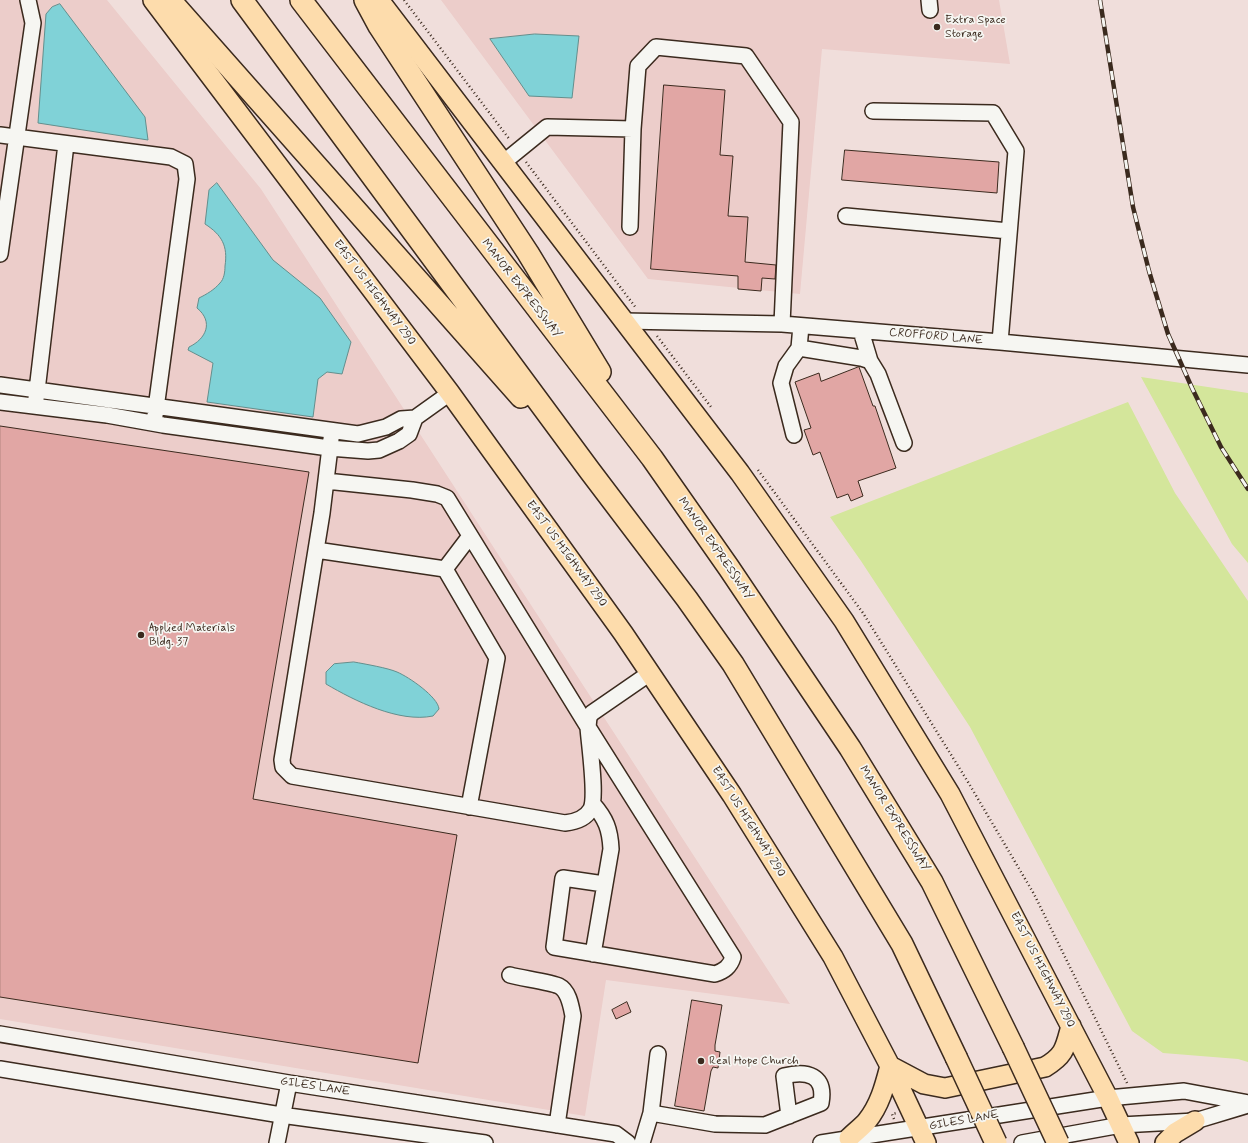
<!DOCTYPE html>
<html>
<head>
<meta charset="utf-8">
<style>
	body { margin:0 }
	canvas { display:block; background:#f0dedb }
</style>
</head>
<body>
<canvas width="1248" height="1143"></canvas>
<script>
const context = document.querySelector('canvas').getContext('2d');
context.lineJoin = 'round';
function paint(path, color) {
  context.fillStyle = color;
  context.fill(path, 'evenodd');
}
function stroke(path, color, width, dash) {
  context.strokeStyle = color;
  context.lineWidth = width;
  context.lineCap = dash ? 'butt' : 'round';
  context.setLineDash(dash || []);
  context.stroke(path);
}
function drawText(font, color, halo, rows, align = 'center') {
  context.font = font + ' Mynerve,sans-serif';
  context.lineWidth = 3.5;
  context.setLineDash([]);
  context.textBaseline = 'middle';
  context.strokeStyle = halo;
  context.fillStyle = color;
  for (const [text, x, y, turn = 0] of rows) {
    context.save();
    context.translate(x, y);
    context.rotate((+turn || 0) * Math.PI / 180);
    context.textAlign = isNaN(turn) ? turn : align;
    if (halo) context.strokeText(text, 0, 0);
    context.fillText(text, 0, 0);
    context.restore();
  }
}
const built = new Path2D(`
	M0,0H107L261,189L790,1004L606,980L585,1116L0,1019Z
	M441,0H999L1010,64L822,49L800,294L648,279Z`);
const green = new Path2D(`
	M1141,377L1248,393V563L1232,544Z
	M1128,402L1175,493L1248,601V1062L1238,1059L1163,1053L1132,1031L970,727L861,561L830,517Z`);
const water = new Path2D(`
	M60,4L145,117L148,140L38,123L46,14L52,7Z
	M535,34L579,36L572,98L529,96L490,39Z
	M217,183L273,260L320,298L351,342L342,374L327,372L318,379L313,417L207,402L213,363L188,350L189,347C206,339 214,322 197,308L199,298C207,294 214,290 220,283C224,279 225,272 225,266C228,246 222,235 205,224L209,190Z
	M354,662C365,664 388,668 397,672C409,677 438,697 439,709L433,716C399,723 355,701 326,684V672L334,664Z`);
const building = new Path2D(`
	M664,85L725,90L720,155L733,156L728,216L748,217L745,262L776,265L775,279L762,278L761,291L738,289V276L651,269Z
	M845,150L999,162L997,193L842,180Z
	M859,367L873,406H875L896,468L858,481L863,496L851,501L848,494L837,498L820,452L813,455L804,430L811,428L795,382L819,373L821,381Z
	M0,426L309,472L253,799L457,835L418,1063L0,997Z
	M692,1000L722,1005L715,1045V1051L720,1052L718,1068L713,1067L711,1071L704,1111L675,1106Z
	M627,1002L631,1012L616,1019L612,1010Z`);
const path = new Path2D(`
	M404,0L510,140
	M526,162L636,308
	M657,336L711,407
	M758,470L863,613L968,782L1034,894L1127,1083
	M894,1119L892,1114L897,1113`);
const minor = new Path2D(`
	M929,0L930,10
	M873,111L993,113L1016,151L1000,342
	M0,135L171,157L185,164L187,179L154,423
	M504,162L547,127L633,129L638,66L656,47L746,56L791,122L782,324
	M846,216L1009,231
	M630,227L633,129
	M0,254L33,23L28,0
	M624,321L782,324L1000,342L1248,365
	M861,331L870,361
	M799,348L861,358L870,361L878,374L904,443
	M0,385L358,434L386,427L401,419L415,418
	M36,399L66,144
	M0,402L107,415L163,425L329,448L368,451L379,450L399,441L409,434L415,418L450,393
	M332,431L322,513L282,760L283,767L292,776L565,823C575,822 586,818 591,809C597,796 589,743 588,727L589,717L592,713L650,673
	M794,435L781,383L786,366L799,348L801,326
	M326,481L412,490L437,494L447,498L588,727L733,957C730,967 724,971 715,974L554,947L563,878L604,884
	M316,550L445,569L497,658L469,807
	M445,569L470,536
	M593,804C606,819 610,829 611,849L593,954
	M510,975C520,978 551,982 559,986C569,991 571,1006 573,1016L557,1125
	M0,1034L289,1083L616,1134L628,1143
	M0,1069L281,1115L485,1143
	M651,1113L715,1124L765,1125L821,1103C826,1075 807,1070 784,1076L789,1116
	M277,1143L289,1083
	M642,1143L651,1113L658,1054
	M821,1143L1108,1098L1184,1091L1248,1103
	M1022,1143L1121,1125L1195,1121L1248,1105`);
const major = new Path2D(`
	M153,0L450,393L623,633L732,795L833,957L890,1066L926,1143
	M379,0L740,473L844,621L950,794L1108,1098L1129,1143
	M890,1066L924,1084L945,1088L1045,1067C1065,1055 1065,1048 1071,1026
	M849,1138C855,1132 862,1127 867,1121C880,1105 885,1085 890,1066
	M1165,1143L1175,1133L1195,1121`);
const highway = new Path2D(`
	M170,0L521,397
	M242,0L590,471L687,599L733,664L902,944L956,1057
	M301,0L652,458L729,568L850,748L932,882L1013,1047
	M365,0L379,26L528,253L600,372`);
const rail = new Path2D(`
	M1100,0L1133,207L1149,271L1168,334L1192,388L1221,447L1248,489`);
const highwayBridge = new Path2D(`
	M1013,1047L1058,1143
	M956,1057L996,1143`);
const markers = [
	[937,27,4,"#3b2a1e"],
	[141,635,4,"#3b2a1e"],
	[701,1061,4,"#3b2a1e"]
];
const poiNames = [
	["Extra Space",945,20],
	["Storage",945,34],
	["Applied Materials",149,628],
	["Bldg. 37",149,642],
	["Real Hope Church",709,1061]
];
const streetNames = [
	["MANOR EXPRESSWAY",521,289,52],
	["EAST US HIGHWAY 290",374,293,53],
	["CROFFORD LANE",936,337,5],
	["MANOR EXPRESSWAY",715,549,55],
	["EAST US HIGHWAY 290",566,554,54],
	["MANOR EXPRESSWAY",894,819,58],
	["EAST US HIGHWAY 290",748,822,58],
	["EAST US HIGHWAY 290",1042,970,63],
	["GILES LANE",315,1087,9],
	["GILES LANE",964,1121,-10]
];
paint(built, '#eccdca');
paint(green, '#d4e69b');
paint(water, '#80d2d7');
stroke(water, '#648f8d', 1);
paint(building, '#e1a6a4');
stroke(building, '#3b2a1e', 1);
stroke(minor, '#3b2a1e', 18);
stroke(major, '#3b2a1e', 22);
stroke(highway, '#3b2a1e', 24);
stroke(path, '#3b2a1e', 2.5, [1, 3]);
stroke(minor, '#f6f6f2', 15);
stroke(major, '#fddcac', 19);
stroke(highway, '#fddcac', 21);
stroke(rail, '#3b2a1e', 4.5);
stroke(rail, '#f6f6f2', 3, [9]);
stroke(highwayBridge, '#3b2a1e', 24, []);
stroke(highwayBridge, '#fddcac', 21);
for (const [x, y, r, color] of markers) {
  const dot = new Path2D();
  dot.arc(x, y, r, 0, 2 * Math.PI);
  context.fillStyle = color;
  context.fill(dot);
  stroke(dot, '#f6f6f2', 1.5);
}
drawText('12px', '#3b2a1e', '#f6f6f2', poiNames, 'left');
drawText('12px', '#3b2a1e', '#f6f6f2', streetNames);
</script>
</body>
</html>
